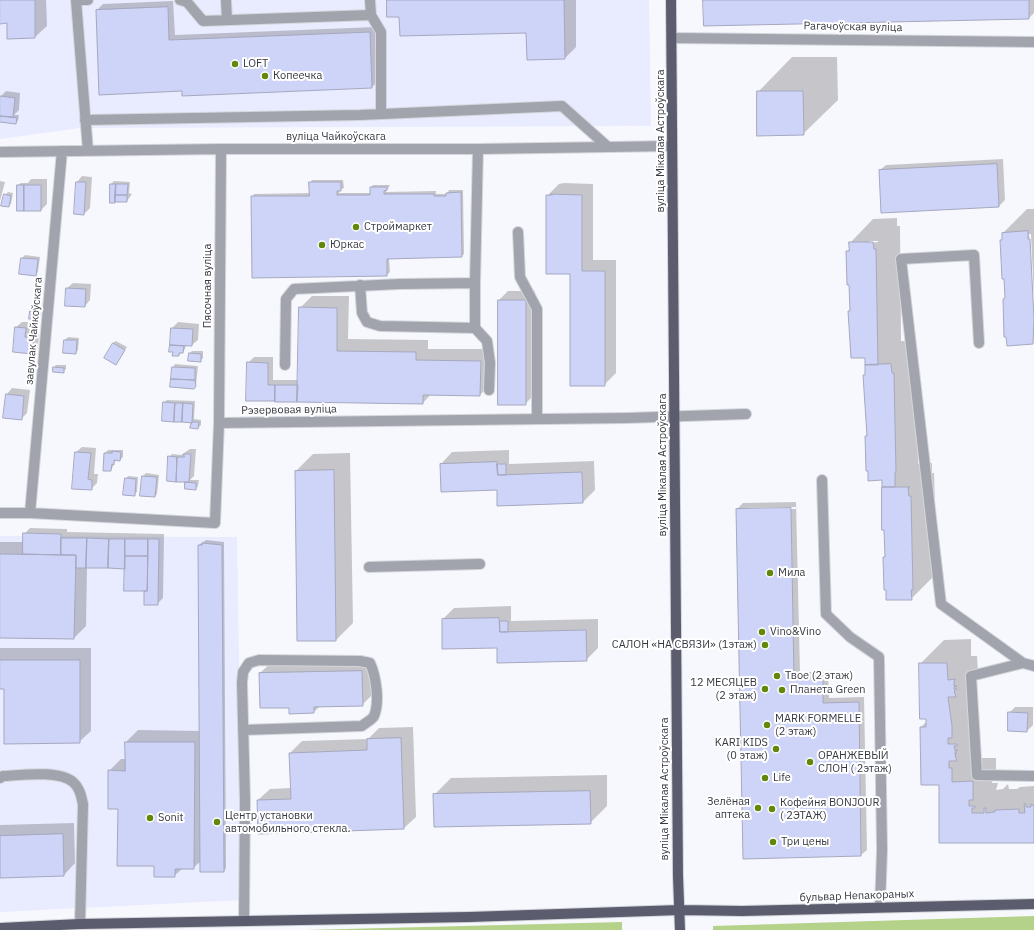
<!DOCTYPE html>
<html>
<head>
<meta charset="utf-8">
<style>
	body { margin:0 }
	canvas { display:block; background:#f7f8fd }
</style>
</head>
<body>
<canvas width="1034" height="930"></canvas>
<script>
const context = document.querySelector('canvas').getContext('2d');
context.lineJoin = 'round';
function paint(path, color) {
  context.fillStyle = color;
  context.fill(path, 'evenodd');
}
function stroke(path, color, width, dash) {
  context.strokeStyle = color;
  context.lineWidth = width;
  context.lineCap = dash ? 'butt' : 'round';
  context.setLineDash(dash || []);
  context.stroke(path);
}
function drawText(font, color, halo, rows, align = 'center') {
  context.font = font + ' "IBM Plex Sans",sans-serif';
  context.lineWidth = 4;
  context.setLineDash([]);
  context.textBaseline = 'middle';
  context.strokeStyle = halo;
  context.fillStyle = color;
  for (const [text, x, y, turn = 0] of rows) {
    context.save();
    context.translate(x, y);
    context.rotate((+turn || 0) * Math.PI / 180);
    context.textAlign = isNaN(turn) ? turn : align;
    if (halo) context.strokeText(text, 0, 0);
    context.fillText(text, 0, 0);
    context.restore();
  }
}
const built = new Path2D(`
	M0,0H649L651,126L80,128L0,139Z
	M0,536L237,537L243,900L0,912Z`);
const green = new Path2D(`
	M1034,916V930H713V926Z
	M622,922V930H305Z`);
const shadow = new Path2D(`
	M0,0H46L47,26L35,37L8,38V22L0,23Z
	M388,0H576V47L565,58L527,32L400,16Z
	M704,0H1034V13L1029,18Z
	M173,1L175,35L376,27L378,81L372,87L183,90L97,10L103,4Z
	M792,57H837L838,100L803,134L758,92Z
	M6,91L20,93L19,110L14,115H19L18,120L16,123L0,121V97Z
	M1003,159L1005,200L999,206L880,170L886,165Z
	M82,176L92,177L90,208L84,214L77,182Z
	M31,179H47V204L41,210H18V185L21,183H28Z
	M312,180H343L344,188L339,190V193H371V187L373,185H390L386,192L436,191V194H447L449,190H463L464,254L462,256L389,258L390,272L387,275L252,197L254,194L310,193V183Z
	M0,181L5,182L0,201Z
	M114,181L130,182L129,193L132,194L127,201L111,202V184Z
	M564,183L593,184V260H616V373L604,385L547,196L559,184Z
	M8,192L13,193L11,204L8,206L5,195Z
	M1027,209H1034V297L1031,234H1029L1034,322L1033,343L1004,299L1006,297L1001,241L1003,238V233Z
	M897,218V226H900L901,341H914L915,350H917L918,464L932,463V473H934L937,565L935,575L911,599L884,557L886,555L883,479L869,470L866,357L850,347V284H848L847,251L850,249V243L873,219ZM870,241H878V242L870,243Z
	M25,255L40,257L38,272L36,275L20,273L22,258Z
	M73,283L91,284L90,300L85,306L67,288Z
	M508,291H535L534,395L525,404H499V300Z
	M312,296H349L348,339L428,340V349H492L491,383L480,395L431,394L423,403L247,400L248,363L254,357H273V380H299L300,308Z
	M33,309L41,310V315L38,318L31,312Z
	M22,322H31L30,332H39L38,347L32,353L16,327Z
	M178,322L199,324L198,340L192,345H186L185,349L179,355L171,346L172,328Z
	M68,337L79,338L78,350L76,353L64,352L65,340Z
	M116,341L127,347L116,364L113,343Z
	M192,351H203V358L200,361L190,353Z
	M175,364L198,366L196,385L194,388L171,386L173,367Z
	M56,365H66V369L63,372L54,367Z
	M12,388L30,390L27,413L21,419L7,394Z
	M167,400L195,401L194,419L201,420V425L198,428L191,427V422L164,402Z
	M82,447L96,448L94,474H98L97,483L91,489L76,452Z
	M190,449H196L194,476L190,480H199L198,486L196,489L186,488V481L169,457L172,454L181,455Z
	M108,450H123V457L120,460H116L111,470L105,453Z
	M509,450V464L594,461L595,490L583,502L498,489L441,491V464L452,452Z
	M350,453L353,623L336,640L296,471L313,454Z
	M146,473L159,475L157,494L155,496L141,495L143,476Z
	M128,476L138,477L137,492L134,494L126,479Z
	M796,502L800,672H828L829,698L864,697L867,850L861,855L744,858L737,509L743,503ZM796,507V509L742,510V508Z
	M30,528L67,529V532L164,534L163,598L157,604L126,568L87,567L86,626L74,638L0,637V542H24V534Z
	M206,540L224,542L226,868L224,871L201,861L193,868H183L174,876L155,865L119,808L109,771L121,759H126V742L138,730L200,731L199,545Z
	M511,606V621L598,619V648L586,660L498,647L443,619L454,608Z
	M971,639V656H977L978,672L972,678L976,758H996V775L992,779V783H998L996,790L1003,789L1008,784L1009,789H1017L1020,787L1034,786V842H940V784L921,727L927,721L920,664L944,640Z
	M0,648H91V731L79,742L5,688H0Z
	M373,659L374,693L362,705L320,706L314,712L290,707L260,673L272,662Z
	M1015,707H1033V725L1027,731L1009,713Z
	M413,727L416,817L404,828L258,800L270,789L291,788L290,753L302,741L368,739L379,728Z
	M607,775V806L590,823L434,795L451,778Z
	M74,823L75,863L64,875L0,877V825Z`);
const building = new Path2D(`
	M0,0H35V38L7,39V23L0,24Z
	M387,0H564L565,59L527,60L526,33L400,36L399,17H387Z
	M703,0H1029V19L704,26Z
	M168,7L169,40L370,32L372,88L182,96V91L99,95L96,10Z
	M757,91H803L804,135L757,136Z
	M0,96L15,98L13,117L0,116Z
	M0,116L17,118L16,124L0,122Z
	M997,164L999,207L881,213L879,170Z
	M76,182H86L84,215L74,214Z
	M309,182H341V191H337V195H370V187H387V190L384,191V194H434V196H446V193L461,192L462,257L387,259V276L252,278L251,196H309Z
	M110,184H116L115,203H110Z
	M116,184H128L127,195H115Z
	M17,185H24V211H17Z
	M24,185H41V211H24Z
	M4,194L11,196L9,207L1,206Z
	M551,194L582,195V271H605V386H570V274H546V195H552Z
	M115,195H127V202H115Z
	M1028,231V239H1030L1034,319L1033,344L1007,346L1006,337H1004L1003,299L1005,298L1004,279H1002L1000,240H1002V233Z
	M849,242H873L874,249H876L878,365H865V358H851L848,311H850L849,285H847L846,251H849Z
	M21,258L38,259L36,276L19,274Z
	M66,288L86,289L85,307L65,306Z
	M498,300H526V405H498Z
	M299,307L337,308V351L416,352V360L481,361L480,396L423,395V404L297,402Z
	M30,311L39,312V319H29Z
	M15,327L26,328L25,337L33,338L32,354L13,352Z
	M171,328L193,329L192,346L170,345Z
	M64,340H77L76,354L63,353Z
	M113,343L125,350L116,365L104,358Z
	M170,345L184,346L183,353H179V356H172L173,352H169Z
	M189,353L201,354V362L188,361Z
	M247,362L268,363V385H275V401H246Z
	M891,364L892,373H894L896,472H895V479L896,480H895V487H882V480L868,481V471H866L865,436H867L863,375H865V365Z
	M53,367L64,368V373L53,372Z
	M172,367L195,368V380L171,379Z
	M171,379L195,380L196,386L194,389L170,387Z
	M275,385H298L297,402H275Z
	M6,394L24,396L22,420L3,418Z
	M163,402L175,403L174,422L162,421Z
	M175,403H183L182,422H174Z
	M183,403L193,404L192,423L182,422Z
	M192,422H199L198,429L190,428Z
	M112,451L121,452L120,461L114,460V465L112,464L111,471H103L104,453H112Z
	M75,452L91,453L88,479L92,480V490L72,489Z
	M184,454H191L189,482H176L177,457H184Z
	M168,456L177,457L176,482L167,481Z
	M497,462L498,475L582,472L583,503L497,506V490L441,492L440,464Z
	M497,464H506V475H498Z
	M334,470L336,641H297L295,471Z
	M142,476L157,477L155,497L140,496Z
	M125,478L136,479L135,496L123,495Z
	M185,482L196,483V490L185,489Z
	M882,487H910L908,488L909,496H911L913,590H911L912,600H886V590H884L883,557H885L884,530H882Z
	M791,508L794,678L823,677V703L859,702L861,856L743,859L736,509Z
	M23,533L61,534V555L23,554Z
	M61,538H87L86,568H76V555H61Z
	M87,538L109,539L108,568H86Z
	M109,539H125V569L108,568Z
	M125,539H148V556H125Z
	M148,539H159L158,605H144V591H147Z
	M202,543L222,545L224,872H200L198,545H202Z
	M0,554L76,555L74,639L0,638Z
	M125,556H148L147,591H124Z
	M499,618L500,632L586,630L587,661L497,663V648L442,649V619Z
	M500,621H508V632H500Z
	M0,660H80V743L4,744V689H0Z
	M919,663H947L948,680L956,679L954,681V686H957L954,687V689H957L954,691L956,697H948L952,726V738H948V744H957V746H954L955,750H958L955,751V754L957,753L955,755L957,761H949V768H952V782L973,781V800H969V806H975V808H972V813H984V808H986V813L995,812V810L1019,809V813H1025L1024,804H1026V807H1031V804L1034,806V804V843H939V785H921L920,727H926V719H920Z
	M362,671L363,706L314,707V713L289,714V708H260L259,673Z
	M1008,712L1028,713L1027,732L1008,731Z
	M401,738L404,829L258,834L257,800L291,799L289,753L367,750V739Z
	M125,742H195L194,869H175V877H154V866H117L118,809H108V770L125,771Z
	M590,791L591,824L434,827L433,794Z
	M63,834L64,876L0,878V836Z`);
const minor = new Path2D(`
	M76,0L88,151
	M77,0H88
	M180,0L187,2L203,21L371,15
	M226,0L227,20
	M370,0L371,15L381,32V114
	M672,38L1034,42
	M85,120L360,115L562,106L608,147
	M0,152L221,149H478L672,146
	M518,232L520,277L537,309V419
	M360,285L362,313L367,322L380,326L475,328V283
	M475,328L487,341L490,363L489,390
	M979,343L974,255L901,259L941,604L1023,663L1034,666
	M285,365L286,299L294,289L400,284L475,283L478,149
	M219,423L627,418L746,414
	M822,480L826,614L850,637L879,657L882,850L880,907
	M0,513H30L215,523L219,423L221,149
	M30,513L62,151
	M369,567L480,564
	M1023,663L971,676L977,775L1034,776
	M243,730L362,726C365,723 372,720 374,716C380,702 376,676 370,663L360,661L259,660L249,663L243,672L242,683L245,800L244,921
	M0,778L3,776C21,775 59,770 73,782C80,788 81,796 83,804L80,924`);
const major = new Path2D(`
	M671,0L678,876L680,930
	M0,928L80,924L469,917L680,910L742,911L1034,904`);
const markers = [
	[235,64,4,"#62870a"],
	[265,76,4,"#62870a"],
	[356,227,4,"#62870a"],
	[322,245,4,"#62870a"],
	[770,573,4,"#62870a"],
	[762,632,4,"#62870a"],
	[765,645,4,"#62870a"],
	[777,676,4,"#62870a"],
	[765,689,4,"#62870a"],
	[782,690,4,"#62870a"],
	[767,725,4,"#62870a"],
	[776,749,4,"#62870a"],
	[810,762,4,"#62870a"],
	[765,778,4,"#62870a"],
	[758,808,4,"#62870a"],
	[772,809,4,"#62870a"],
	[150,818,4,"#62870a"],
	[217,822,4,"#62870a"],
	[773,842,4,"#62870a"]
];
const streetNames = [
	["Рагачоўская вуліца",853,27,1],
	["вуліца Чайкоўскага",336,137],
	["вуліца Мікалая Астроўскага",661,141,-90],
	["Пясочная вуліца",208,286,-90],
	["завулак Чайкоўскага",34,331,-85],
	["Рэзервовая вуліца",289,410,-1],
	["вуліца Мікалая Астроўскага",663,465,-90],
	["вуліца Мікалая Астроўскага",665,789,-90],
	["бульвар Непакораных",857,896,-2]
];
const poiNames = [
	["LOFT",243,64],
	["Копеечка",273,76],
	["Строймаркет",364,227],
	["Юркас",330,245],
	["Мила",778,573],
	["Vino&Vino",770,632],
	["САЛОН «НА СВЯЗИ» (1этаж)",757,645,"right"],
	["Твое (2 этаж)",785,676],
	["12 МЕСЯЦЕВ",757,683,"right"],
	["(2 этаж)",757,696,"right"],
	["Планета Green",790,690],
	["MARK FORMELLE",775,719],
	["(2 этаж)",775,732],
	["KARI KIDS",768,743,"right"],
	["(0 этаж)",768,756,"right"],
	["ОРАНЖЕВЫЙ",818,756],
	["СЛОН ( 2этаж)",818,769],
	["Life",773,778],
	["Зелёная",750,802,"right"],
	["аптека",750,815,"right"],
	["Кофейня BONJOUR",780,803],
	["( 2ЭТАЖ)",780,816],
	["Центр установки",225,816],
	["автомобильного стекла.",225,829],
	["Sonit",158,818],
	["Три цены",781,842]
];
paint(built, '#e9ebff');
paint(green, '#b4d28a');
paint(shadow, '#0003');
paint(building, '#ced3f8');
stroke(building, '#a5a8bf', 1);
stroke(minor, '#d4d6db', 12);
stroke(major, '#d4d6db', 12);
stroke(minor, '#a1a3ad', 10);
stroke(major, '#5b5d6f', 10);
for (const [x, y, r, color] of markers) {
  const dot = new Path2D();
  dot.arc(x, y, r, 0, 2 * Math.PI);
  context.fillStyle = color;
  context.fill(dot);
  stroke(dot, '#fff', 1.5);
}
drawText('11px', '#373942', '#fff', streetNames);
drawText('11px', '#373942', '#fff', poiNames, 'left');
</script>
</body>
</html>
